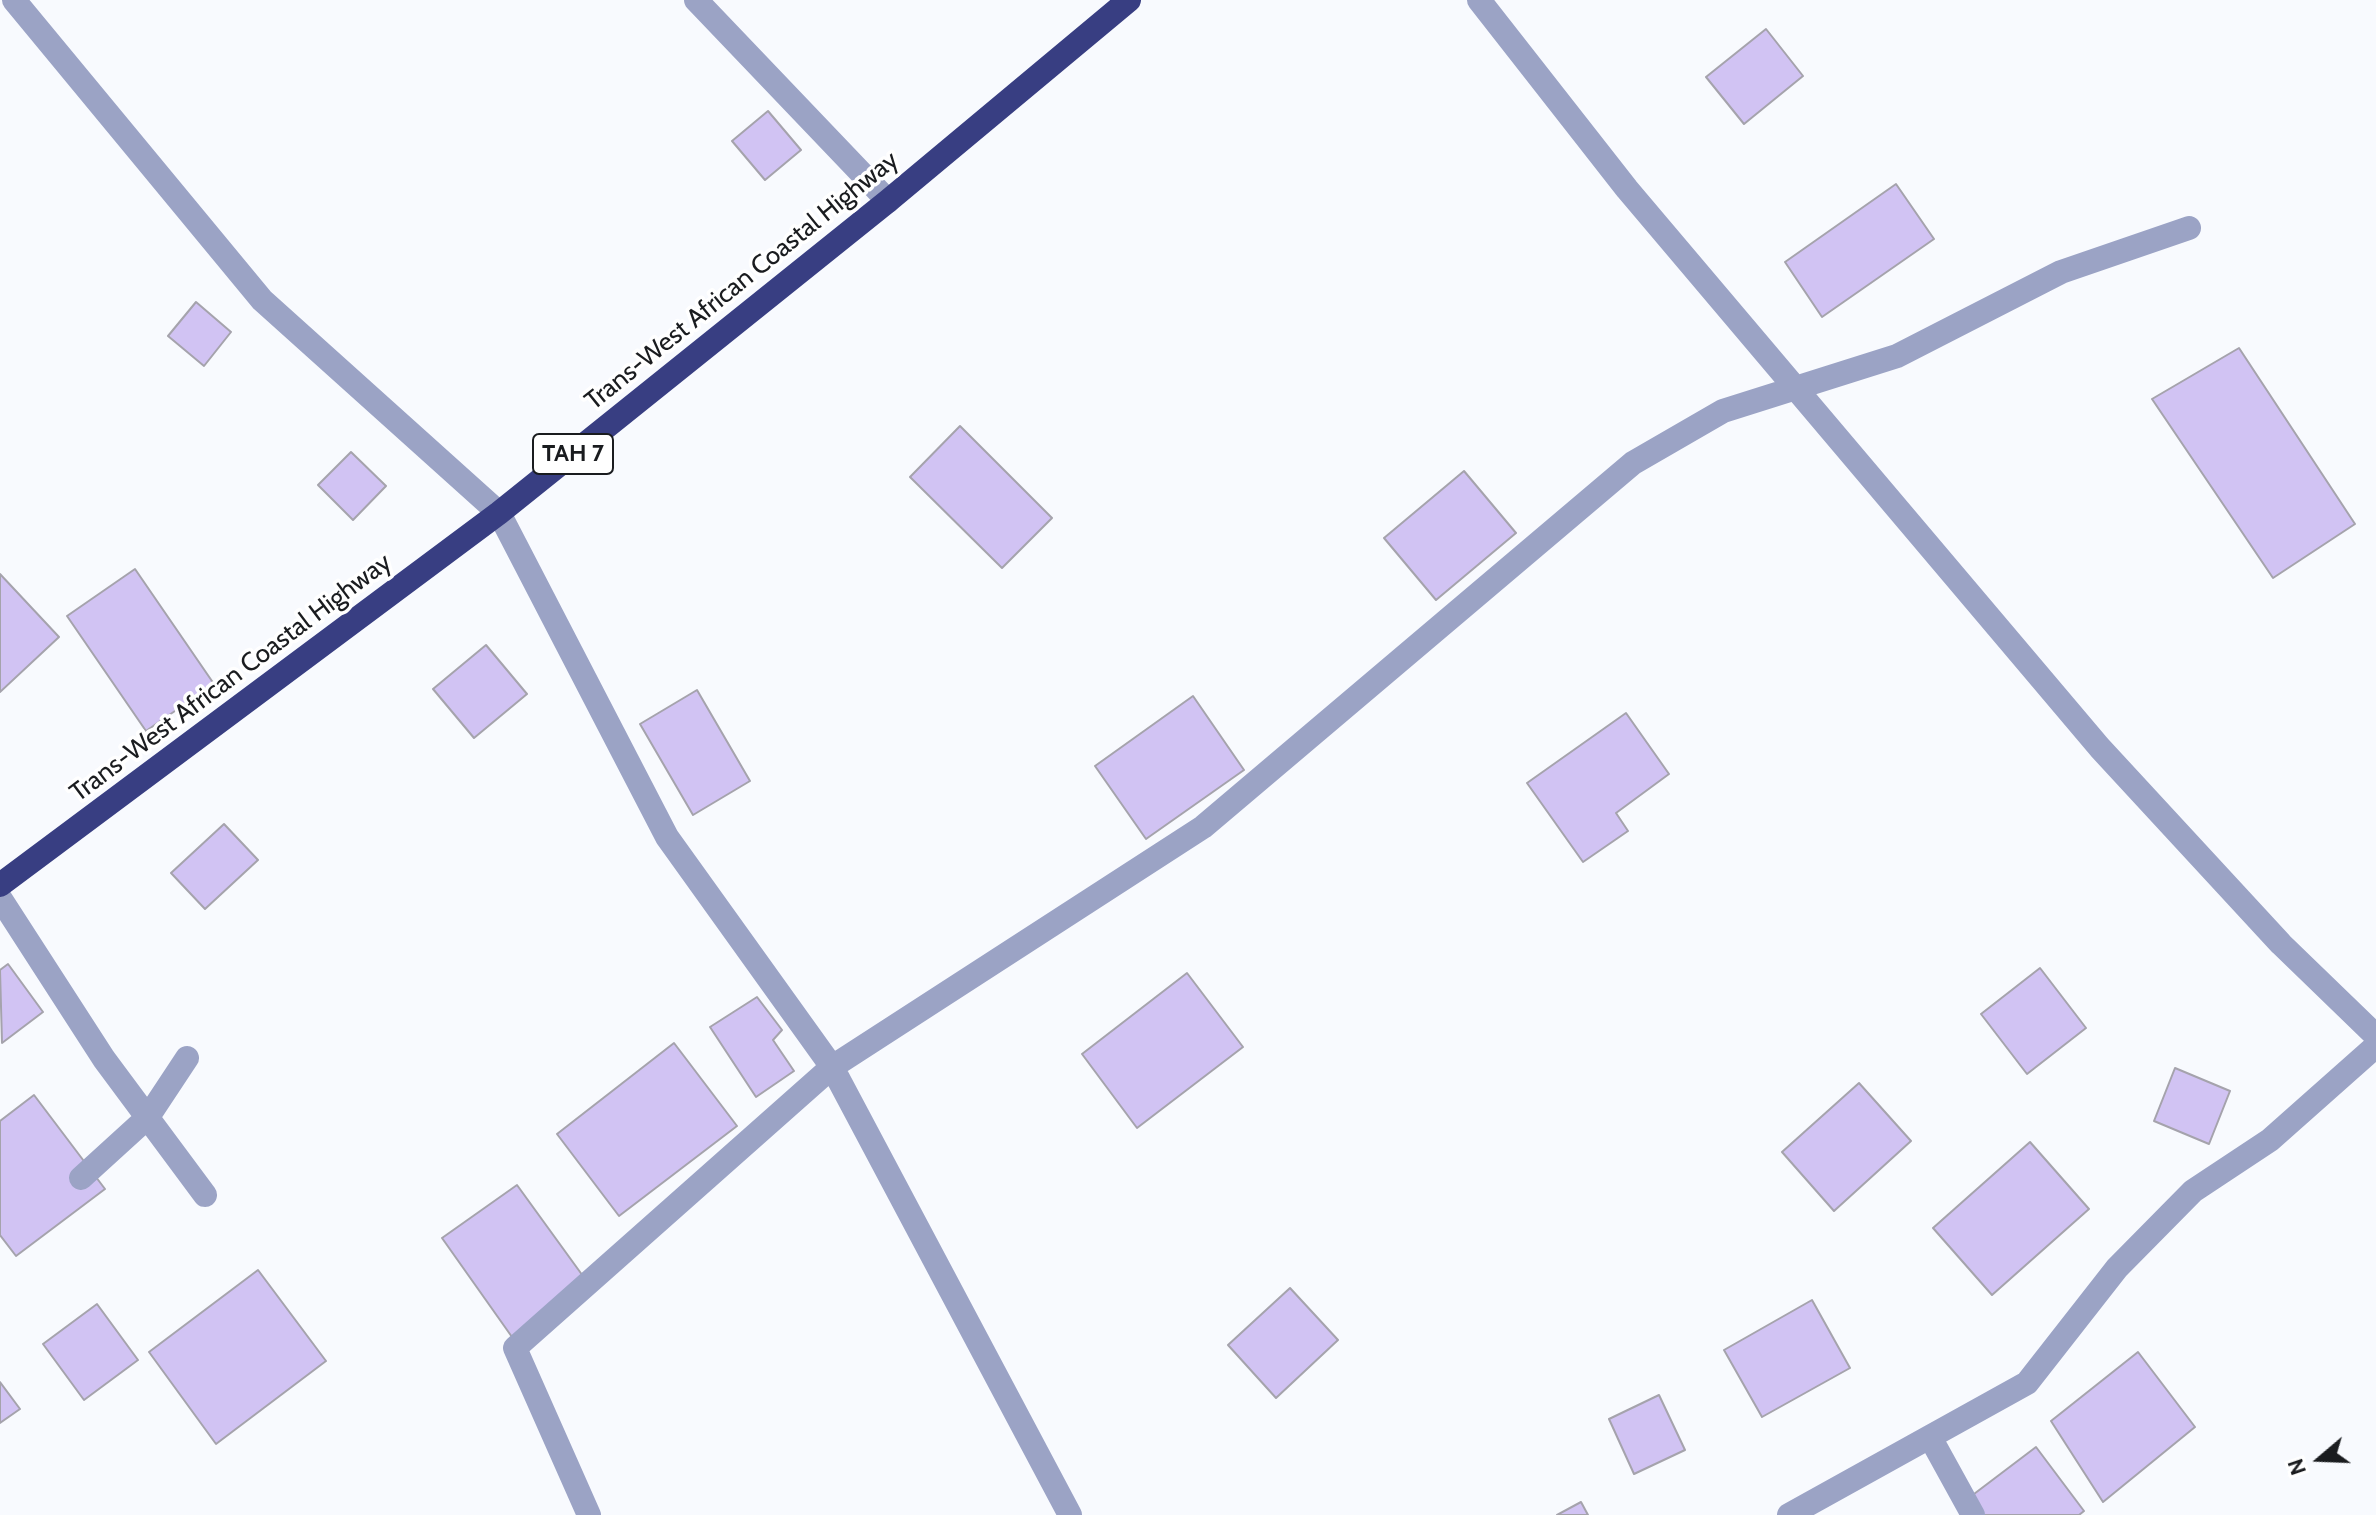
<!DOCTYPE html>
<html>
<head>
<meta charset="utf-8">
<style>
	body { margin:0 }
	#map { position:relative; width:2376px; height:1515px; overflow:hidden; background:#f8fafe; font-family:Cabin,sans-serif }
	canvas { display:block }
	.north { position:absolute; left:2280px; top:1419px; width:80px; height:80px; -webkit-text-stroke:6px #fff; paint-order:stroke; rotate:251deg; font-size:22px; font-weight:700; line-height:32px; text-align:center; color:#1a1c1f }
	.north::after { content:''; display:block; margin:auto; width:28px; height:36px; background:#1a1c1f; clip-path:polygon(50% 0,100% 100%,50% 72%,0 100%) }
</style>
</head>
<body>
<div id="map">
<canvas width="2376" height="1515"></canvas>
<div class="north">N</div>
</div>
<script>
const context = document.querySelector('canvas').getContext('2d');
context.lineJoin = 'round';
function paint(path, color) {
  context.fillStyle = color;
  context.fill(path, 'evenodd');
}
function stroke(path, color, width, dash) {
  context.strokeStyle = color;
  context.lineWidth = width;
  context.lineCap = dash ? 'butt' : 'round';
  context.setLineDash(dash || []);
  context.stroke(path);
}
function drawText(font, color, halo, rows, align = 'center') {
  context.font = font + ' Cabin,sans-serif';
  context.lineWidth = 7;
  context.setLineDash([]);
  context.textBaseline = 'middle';
  context.strokeStyle = halo;
  context.fillStyle = color;
  for (const [text, x, y, turn = 0] of rows) {
    context.save();
    context.translate(x, y);
    context.rotate((+turn || 0) * Math.PI / 180);
    context.textAlign = isNaN(turn) ? turn : align;
    if (halo) context.strokeText(text, 0, 0);
    context.fillText(text, 0, 0);
    context.restore();
  }
}
const building = new Path2D(`
	M1766,29L1803,76L1744,124L1706,77Z
	M768,111L801,150L765,180L732,141Z
	M1896,184L1934,239L1822,317L1785,262Z
	M196,302L231,332L204,366L168,336Z
	M2239,348L2355,524L2273,578L2152,399Z
	M960,426L1052,518L1002,568L910,477Z
	M351,452L386,486L353,520L318,485Z
	M1464,471L1516,533L1436,600L1384,538Z
	M135,569L214,684L146,731L67,616Z
	M0,574L59,637L0,692Z
	M486,645L527,694L474,738L433,689Z
	M697,690L750,781L693,815L640,724Z
	M1193,696L1244,770L1146,839L1095,766Z
	M1626,713L1669,774L1616,813L1628,831L1583,862L1527,783Z
	M224,824L258,860L205,909L171,873Z
	M8,964L43,1012L2,1043L0,970Z
	M2040,968L2086,1028L2027,1074L1981,1014Z
	M1187,973L1243,1047L1137,1128L1082,1054Z
	M757,997L782,1030L773,1040L794,1071L756,1097L710,1027Z
	M674,1043L737,1126L619,1216L557,1134Z
	M2175,1068L2230,1091L2209,1144L2154,1121Z
	M1859,1083L1911,1141L1834,1211L1782,1152Z
	M34,1095L105,1189L16,1256L0,1235V1121Z
	M2030,1142L2089,1209L1992,1295L1933,1228Z
	M517,1185L588,1283L512,1337L442,1238Z
	M258,1270L326,1361L216,1444L149,1352Z
	M1290,1288L1338,1340L1276,1398L1228,1345Z
	M1812,1300L1850,1368L1762,1417L1724,1350Z
	M97,1304L138,1360L84,1400L43,1344Z
	M2138,1352L2195,1427L2103,1502L2051,1421Z
	M0,1382L20,1409L0,1423Z
	M1659,1395L1685,1450L1634,1474L1609,1419Z
	M2036,1447L2084,1511L2079,1515H1983L1970,1497Z
	M1581,1502L1588,1515H1557Z`);
const minor = new Path2D(`
	M14,0L262,300L499,513L667,837L832,1067L1070,1515
	M696,0L888,201
	M1479,0L1627,189L2100,748L2281,944L2376,1036
	M0,898L104,1059L205,1195
	M81,1178L148,1117L187,1058
	M1930,1437L1973,1515
	M589,1515L515,1348L832,1067L1203,827L1633,463L1723,411L1897,356L2061,272L2189,228
	M1789,1515L2027,1383L2117,1268L2193,1191L2270,1140L2376,1046`);
const highway = new Path2D(`
	M0,885L499,513L888,201L1129,0`);
const shields = [
	[573,454,80]
];
const shieldNames = [
	["TAH 7",573,454]
];
const streetNames = [
	["Trans-West African Coastal Highway",742,281,-39],
	["Trans-West African Coastal Highway",231,678,-37]
];
paint(building, '#d1c3f3');
stroke(building, '#a5a3ac', 2);
stroke(minor, '#9ba3c5', 24);
stroke(highway, '#383e82', 24);
for (const [x, y, w] of shields) {
  const box = new Path2D();
  box.roundRect(x - w / 2, y - 20, w, 40, 6);
  context.fillStyle = '#fff';
  context.fill(box);
  stroke(box, '#1a1c1f', 2);
}
drawText('bold 24px', '#1a1c1f', null, shieldNames);
drawText('26px', '#1a1c1f', '#fff', streetNames);
</script>
</body>
</html>
